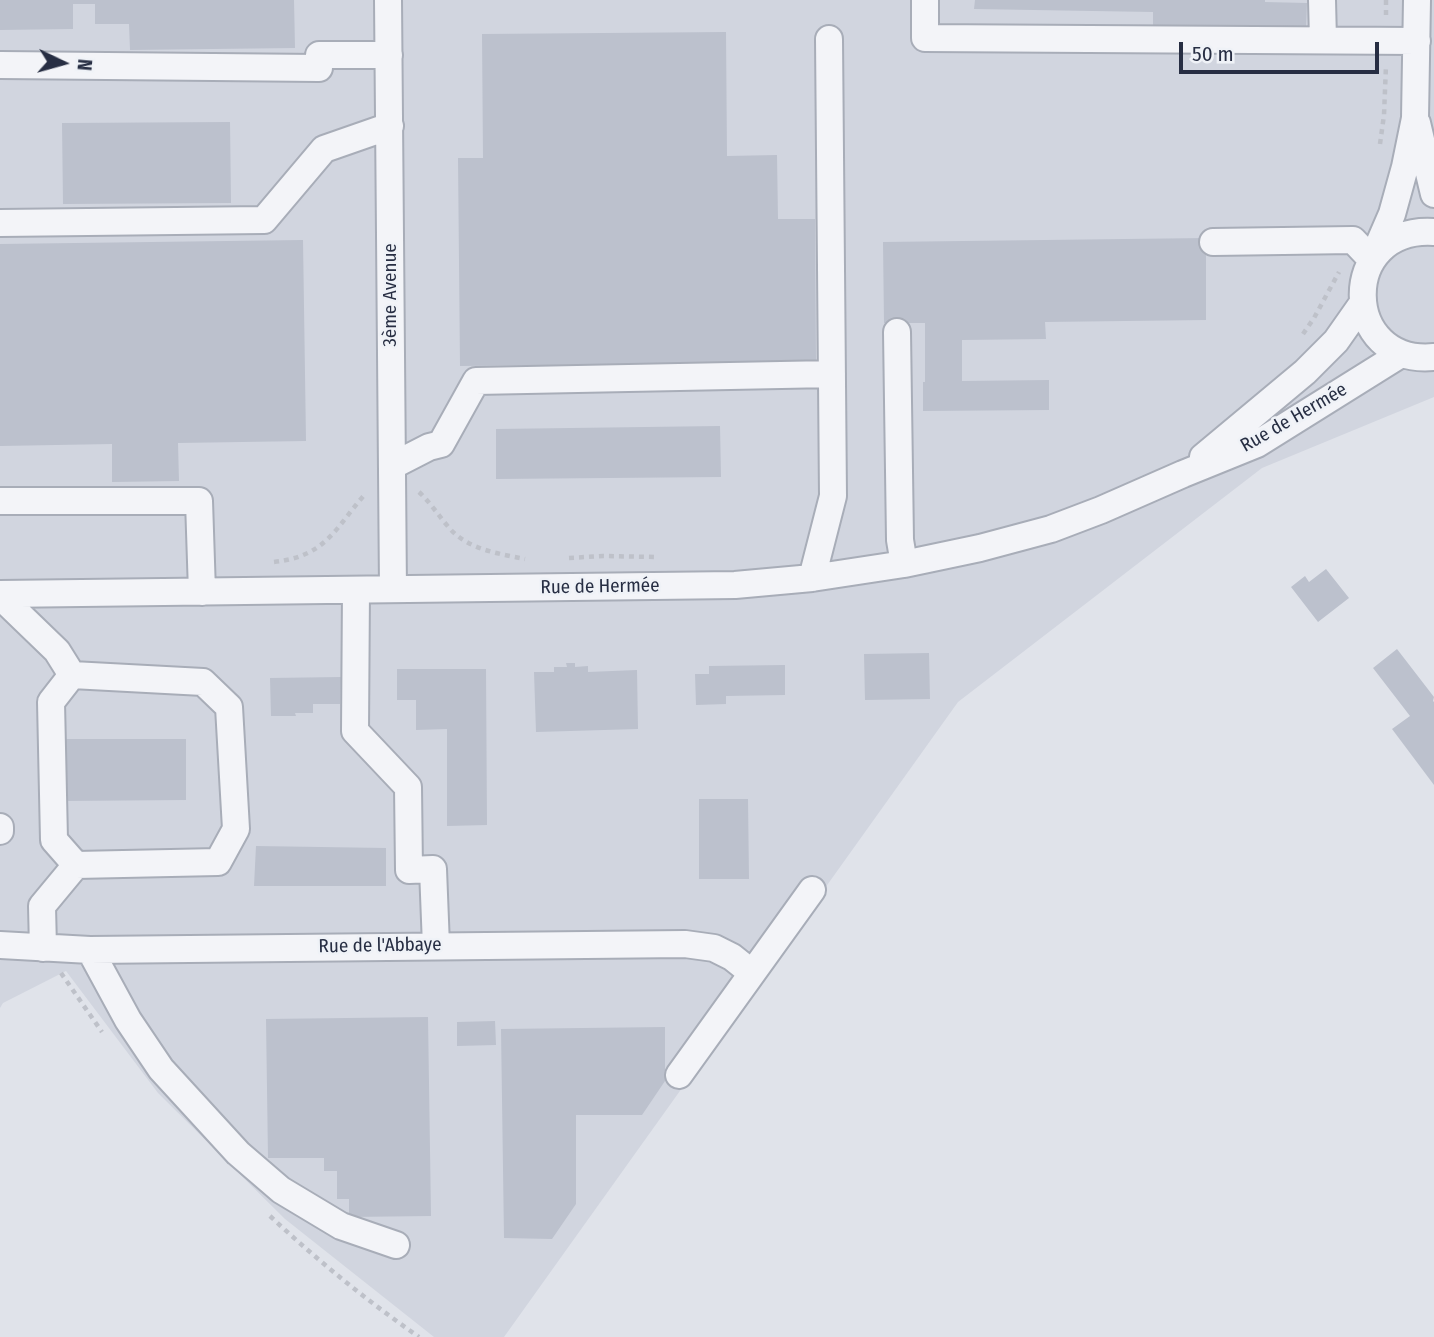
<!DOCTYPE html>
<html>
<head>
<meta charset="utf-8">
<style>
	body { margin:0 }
	#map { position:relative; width:1434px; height:1337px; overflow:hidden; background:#e0e3ea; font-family:"Fira Sans Condensed",sans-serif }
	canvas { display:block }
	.north { position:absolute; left:28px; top:28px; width:70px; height:70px; -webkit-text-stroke:5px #eff2f7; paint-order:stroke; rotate:95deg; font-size:19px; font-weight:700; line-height:28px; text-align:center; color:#272e43 }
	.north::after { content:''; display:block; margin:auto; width:24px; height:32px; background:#272e43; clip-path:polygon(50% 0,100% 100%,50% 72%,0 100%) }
	.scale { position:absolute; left:1179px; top:42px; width:200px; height:32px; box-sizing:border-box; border:4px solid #272e43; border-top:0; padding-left:9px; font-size:21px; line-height:24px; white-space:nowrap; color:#272e43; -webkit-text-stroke:5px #eff2f7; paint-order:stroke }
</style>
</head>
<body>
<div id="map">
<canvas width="1434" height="1337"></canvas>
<div class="north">N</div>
<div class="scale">50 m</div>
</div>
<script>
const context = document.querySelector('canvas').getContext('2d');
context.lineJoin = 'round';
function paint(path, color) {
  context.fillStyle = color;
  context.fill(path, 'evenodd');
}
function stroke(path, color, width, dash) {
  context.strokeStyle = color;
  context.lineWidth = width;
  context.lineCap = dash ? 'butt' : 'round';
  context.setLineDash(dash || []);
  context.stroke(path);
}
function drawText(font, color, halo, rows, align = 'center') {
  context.font = font + ' "Fira Sans Condensed",sans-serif';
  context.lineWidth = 5;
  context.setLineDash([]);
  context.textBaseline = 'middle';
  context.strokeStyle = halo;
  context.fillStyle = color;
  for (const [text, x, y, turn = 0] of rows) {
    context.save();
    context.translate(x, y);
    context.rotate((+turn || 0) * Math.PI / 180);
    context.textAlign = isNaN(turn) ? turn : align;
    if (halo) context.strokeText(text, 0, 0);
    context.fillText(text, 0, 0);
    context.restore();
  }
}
const built = new Path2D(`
	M0,0H1434V397L1262,468L958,702L504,1337H434L285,1219L158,1093L66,971L3,1003L0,1008Z`);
const building = new Path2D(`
	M0,0H294L295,48L130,50L129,24H95V4H73V29L0,30Z
	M975,0H1265V2L1307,3L1306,30L1153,29V12L974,9Z
	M726,32L727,156L777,155L778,219H815L816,362L460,366L458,158H483L482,34Z
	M230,122L231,203L63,204L62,123Z
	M1206,238V320L1045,322L1046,339L962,340V381L1049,380V410L923,411V382H925V323H884L883,242Z
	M303,240L306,441L178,443L179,481L112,482V444L0,446V244Z
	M720,426L721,477L496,479V429Z
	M1326,569L1349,598L1318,622L1291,587L1305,576L1309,582Z
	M1397,649L1434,697L1433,701L1434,702V785L1392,729L1410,716L1373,668Z
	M929,653L930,699L865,700L864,654Z
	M566,663H575V667L588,666V672L637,670L638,729L536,732L534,672H554V667H567Z
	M785,665V695L726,696V704L696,705L695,674H709V666Z
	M397,669H486L487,825L447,826V729L416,730V700H397Z
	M341,677L340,704H313V713H295L296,716H271L270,678Z
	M62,739H186V800L62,801Z
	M699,799H748L749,879H699Z
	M256,846L386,848V886H254Z
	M428,1017L431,1216L349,1217V1199H337V1171H324V1158H268L266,1019Z
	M495,1021L496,1045L457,1046V1022Z
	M665,1027V1081L642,1115H576V1204L552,1239L504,1238L501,1029Z`);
const path = new Path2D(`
	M1386,0V15
	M1380,144L1384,115L1386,65
	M1303,334L1314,318L1339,272
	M419,492C431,503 440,518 452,531C471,550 500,554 525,559
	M569,558L603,556L658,557
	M274,562C327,556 335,528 366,493
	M61,973L102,1032
	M270,1216C317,1260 366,1300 419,1337`);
const minor = new Path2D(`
	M388,0L393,589
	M925,0V38L1417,41
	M1322,0L1323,40
	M0,65L319,68V55H389
	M1417,123L1434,194
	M0,223L264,220L324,149L390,126
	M1434,232C1337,226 1341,366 1434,357
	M1213,242L1353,240L1372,260
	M1372,260L1392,214L1405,167L1415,118L1417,0
	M897,332L900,540L904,564
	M1203,457L1305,372L1336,341L1362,304
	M392,466L429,447L441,444L476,381L832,374
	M0,501H199L202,592
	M812,578L833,496L829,39
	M356,590L355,731L408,787L409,870L433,869L436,946
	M0,594L735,585L812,578L904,564L980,548L1051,529L1101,510L1183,474L1257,444L1401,354
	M0,596L57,651L72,675L203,682L229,707L236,829L218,862L76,865L42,906L43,948
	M72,675L51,702L54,840L76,865
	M0,827V831
	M0,945L90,950L685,944L714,948L732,957L752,973
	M90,950L128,1020L161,1069L238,1153L281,1190L341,1226L396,1245
	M679,1075L812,890`);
const streetNames = [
	["3ème Avenue",391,295,-90],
	["Rue de Hermée",1294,418,-30],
	["Rue de Hermée",600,587,-1],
	["Rue de l'Abbaye",380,946,-1]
];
paint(built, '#d1d5df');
paint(building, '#bcc1cd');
stroke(minor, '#a8adb8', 30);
stroke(path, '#bec1c9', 4.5, [5, 5]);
stroke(minor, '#f3f4f8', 26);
drawText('19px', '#272e43', '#eff2f7', streetNames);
</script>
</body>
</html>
